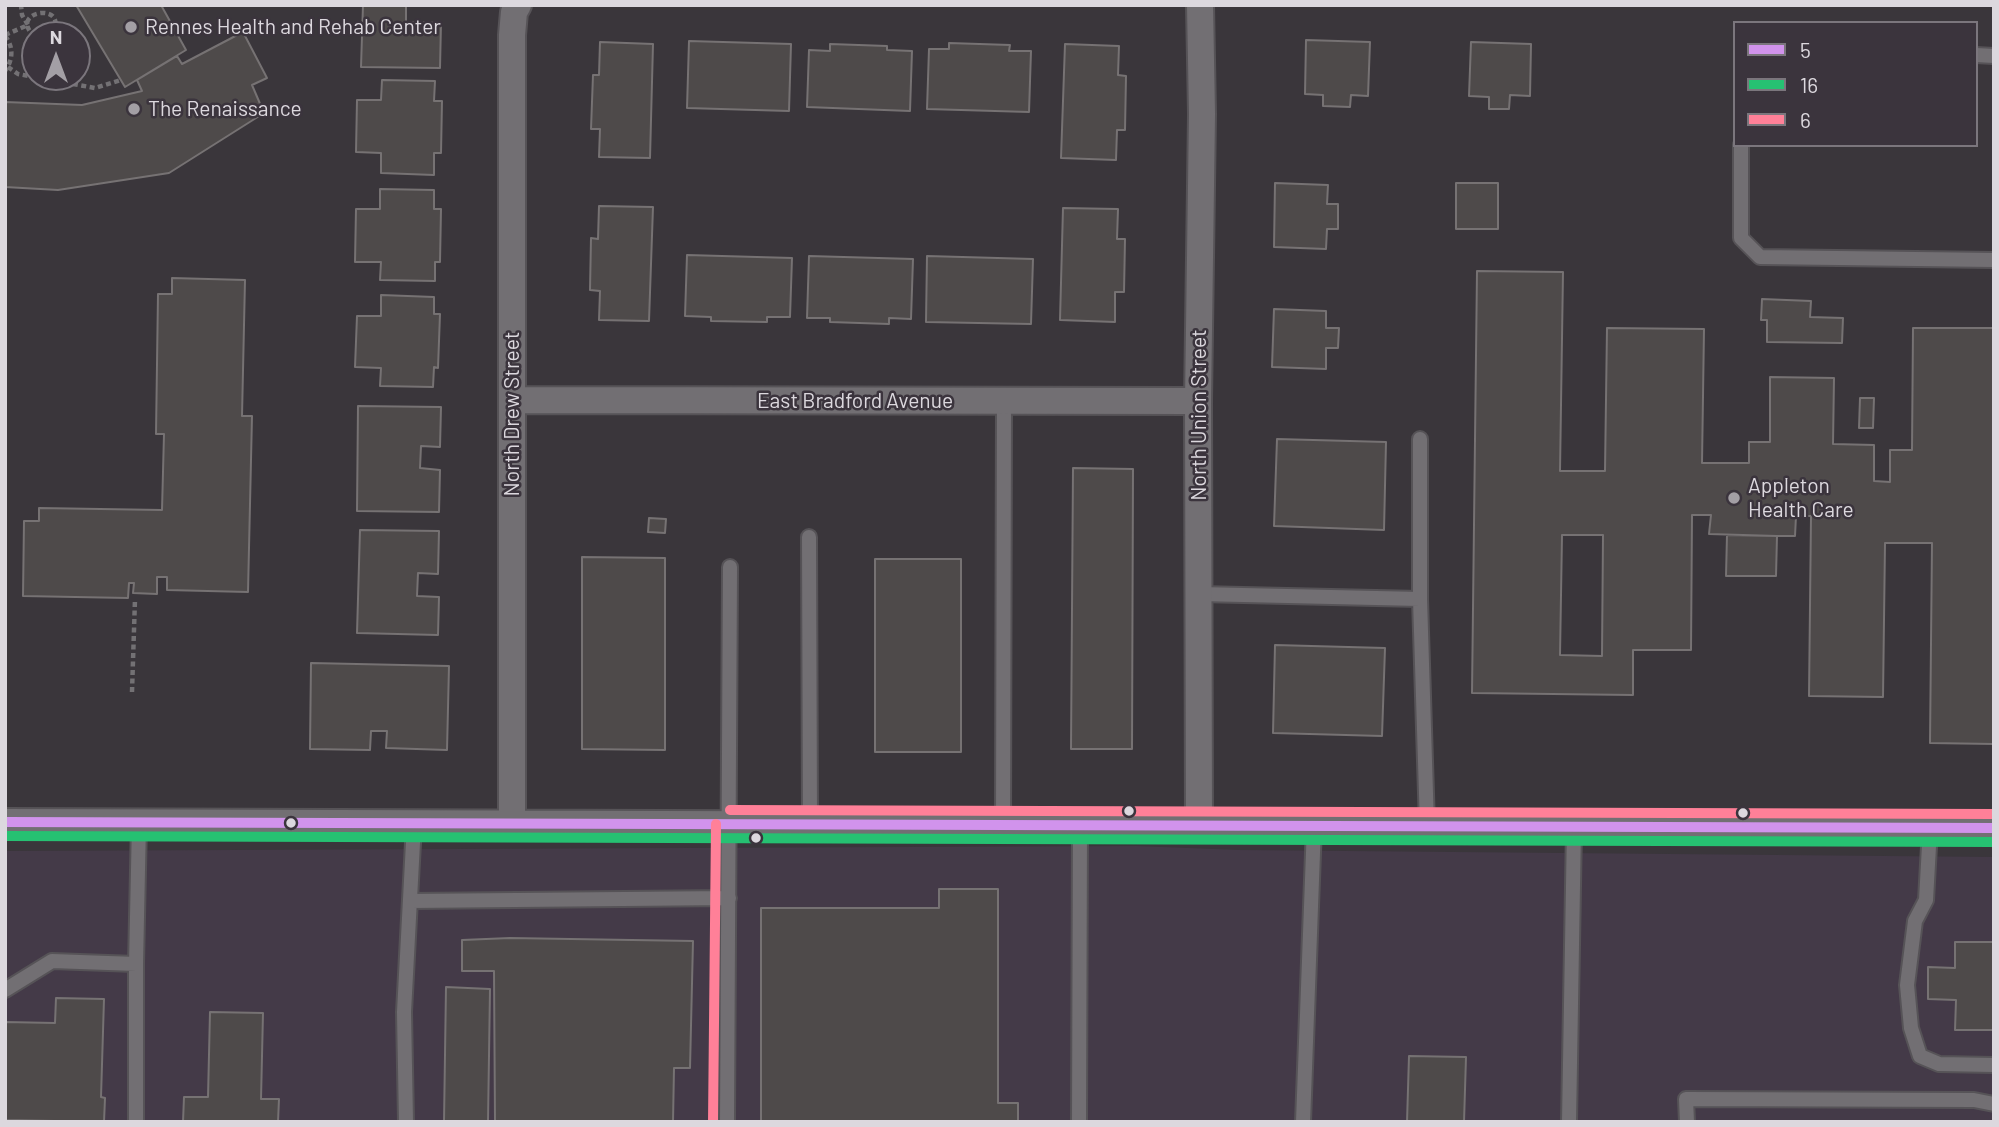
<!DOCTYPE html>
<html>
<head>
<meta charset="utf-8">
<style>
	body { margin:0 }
	#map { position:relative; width:1999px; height:1127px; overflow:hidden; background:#3a363b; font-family:Barlow,sans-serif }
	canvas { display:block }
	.frame { position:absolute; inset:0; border:7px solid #dcd8de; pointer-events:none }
	.legend { position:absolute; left:1733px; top:21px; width:245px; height:126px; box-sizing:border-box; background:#3b343d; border:2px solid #7b767d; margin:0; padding:9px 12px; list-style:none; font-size:21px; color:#dcd8de }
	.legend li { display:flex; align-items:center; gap:14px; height:35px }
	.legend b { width:35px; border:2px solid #7b767d }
	.north { position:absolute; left:21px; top:21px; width:70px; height:70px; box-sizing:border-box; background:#3b343d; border:2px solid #7b767d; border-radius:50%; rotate:0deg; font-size:19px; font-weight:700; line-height:28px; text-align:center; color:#dcd8de }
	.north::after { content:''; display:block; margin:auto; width:24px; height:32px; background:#a39fa5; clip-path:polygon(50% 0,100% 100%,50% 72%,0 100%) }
</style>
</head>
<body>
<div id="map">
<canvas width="1999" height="1127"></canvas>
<div class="frame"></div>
<ul class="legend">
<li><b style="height:9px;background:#d193ec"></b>5</li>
<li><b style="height:9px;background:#26c172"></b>16</li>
<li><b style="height:9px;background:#ff8098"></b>6</li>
</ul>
<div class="north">N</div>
</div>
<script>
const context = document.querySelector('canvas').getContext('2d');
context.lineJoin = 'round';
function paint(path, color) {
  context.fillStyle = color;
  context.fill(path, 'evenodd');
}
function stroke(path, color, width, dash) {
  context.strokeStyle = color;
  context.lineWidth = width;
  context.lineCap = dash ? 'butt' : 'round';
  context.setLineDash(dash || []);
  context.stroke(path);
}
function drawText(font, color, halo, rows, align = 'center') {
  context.font = font + ' Barlow,sans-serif';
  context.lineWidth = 5;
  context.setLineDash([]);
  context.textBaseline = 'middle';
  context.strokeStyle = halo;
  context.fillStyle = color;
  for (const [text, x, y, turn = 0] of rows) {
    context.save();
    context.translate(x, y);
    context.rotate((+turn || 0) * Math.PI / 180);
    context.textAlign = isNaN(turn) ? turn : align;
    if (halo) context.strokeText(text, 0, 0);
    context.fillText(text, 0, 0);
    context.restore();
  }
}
const built = new Path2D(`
	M1136,846L1240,850L1994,857V1122H5V851Z`);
const building = new Path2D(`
	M76,5H161L186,50L125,87Z
	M363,5H406V22L441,23L440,68L361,67Z
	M243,32L267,78L252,85L264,113L169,173L58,190L5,187V102L82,105L142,91L137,80L177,56L182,64Z
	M1306,40L1370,42L1368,96L1351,95L1350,107L1323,106V95L1305,94Z
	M689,41L791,44L789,111L687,108Z
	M600,42L653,44L650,158L599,157L600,129H591L593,75H599Z
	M1471,42L1531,44L1530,96L1510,95L1509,109H1489V97L1469,96Z
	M949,43L1010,45L1009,51H1031L1029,112L927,109L929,49H949Z
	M830,44L887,46V50L912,51L910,111L807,107L809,50L830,51Z
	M1065,44L1119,46L1118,75L1126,76L1125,130H1117L1116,160L1061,158Z
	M382,80L435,81L434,101H442L441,153H434V175L381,173V153L356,152L357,100H381Z
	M1275,183L1328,185L1327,204H1338V229H1327L1326,249L1274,247Z
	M1456,183H1498V229H1456Z
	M380,189L434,190V209H441L440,262H435V281L380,280L381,262H355L356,209H380Z
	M599,206L653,207L649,321L599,320L600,291L590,290L591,238L598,239Z
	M1063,208L1118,209L1117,239H1125L1124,292H1115V322L1060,320Z
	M687,255L792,258L790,317H767V322L711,321V317L685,316Z
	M809,256L913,259L911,319L889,318V324L830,322V318H807Z
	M927,256L1033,259L1031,324L926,322Z
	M1477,271L1563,272L1560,471H1605L1607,328L1704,329L1702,463H1749V442H1770V377L1834,378L1833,444L1874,445V481L1890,482V450H1912L1913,328H1994V744L1930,743L1932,543H1885L1883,697L1809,696L1811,516H1796L1795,536H1777L1709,534L1711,515H1692L1691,650H1633V695L1472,693ZM1562,535H1603L1602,656L1560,655Z
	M172,278L245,280L242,416H252L248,592L167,590V577H157V594L133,593L134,583H129L128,598L23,596L24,521H39V508L162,510L164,434H156L158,294H172Z
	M381,295L434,297V314H440L438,368L434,367L433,387L380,386L381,368L355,367L357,316H381Z
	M1762,299L1811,301L1810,317L1843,318L1842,343L1767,342V320H1761Z
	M1274,309L1326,311V328H1339L1338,348H1326V369L1272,367Z
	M1860,398H1874L1873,428H1859Z
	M358,406L441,407L440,447L421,446L420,468L440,470L439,512L357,511Z
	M1277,439L1386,442L1384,530L1274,526Z
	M1073,468L1133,469L1132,749H1071Z
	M649,518L666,519L665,533L648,532Z
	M360,530L439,531L438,574L418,573L417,596L439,597L438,635L357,633Z
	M1727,535L1777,536L1776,576H1726Z
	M582,557L665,558V750L582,749Z
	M875,559H961V752H875Z
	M1275,645L1385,648L1382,736L1273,733Z
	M311,663L449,666L447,750L386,748L387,731H371L370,750L310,749Z
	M939,889H998V1103H1018V1122H761V908H939Z
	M510,938L693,941L690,1068H674L673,1122H495L494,971H462V940Z
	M1955,942H1994V1030H1955L1956,1000L1928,999V967L1955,968Z
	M446,987L490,989L488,1122H444Z
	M56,998L104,999L101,1097L105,1098L104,1122L5,1120V1022L55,1023Z
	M210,1012L263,1013L261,1099H279L278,1122H183L184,1097H208Z
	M1409,1056L1466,1057L1464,1122H1407Z`);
const path = new Path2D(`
	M5,35L28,25L22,15L21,5
	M5,36C14,47 13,60 5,71
	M35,37C5,10 73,1 51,35
	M8,67L18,74L95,88L121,80
	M132,692L135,599`);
const service = new Path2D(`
	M1976,55L1994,56
	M1741,145V238L1760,257L1994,260
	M809,537L810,825
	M1199,594L1420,599L1427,826
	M1420,599V439
	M1003,825L1004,401
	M1930,828L1926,900L1915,921L1907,985L1911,1028L1920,1056L1939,1064L1994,1065
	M410,901L729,898
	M136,964L139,823
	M5,990L52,961L136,964V1122
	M406,1122L404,1012L414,824
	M727,1122L730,567
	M1079,1122L1080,825
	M1303,1122L1314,826
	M1569,1122L1574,827
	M1687,1122L1686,1099L1974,1100L1994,1104`);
const minor = new Path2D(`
	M512,400L1198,401
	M5,822L1994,828
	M512,824V35L514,12L518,5
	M1199,826L1198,401L1202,114L1200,5`);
const bus1 = new Path2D(`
	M5,822L1994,828`);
const bus2 = new Path2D(`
	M5,836L1994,842`);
const bus3 = new Path2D(`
	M730,810L1994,814
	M713,1122L716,824`);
const markers = [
	[131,27,7,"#a39fa5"],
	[134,109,7,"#a39fa5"],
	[1734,498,7,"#a39fa5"],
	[1129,811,6,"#dcd8de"],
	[1743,813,6,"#dcd8de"],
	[291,823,6,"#dcd8de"],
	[756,838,6,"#dcd8de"]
];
const poiNames = [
	["Rennes Health and Rehab Center",145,27],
	["The Renaissance",148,109],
	["Appleton",1748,486],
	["Health Care",1748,510]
];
const streetNames = [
	["East Bradford Avenue",855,401],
	["North Drew Street",512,414,-90],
	["North Union Street",1199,415,-90]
];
paint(built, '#443a48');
paint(building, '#4e4a4a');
stroke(building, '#767273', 2);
stroke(service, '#565357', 18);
stroke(minor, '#565357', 30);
stroke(path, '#737174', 4.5, [5, 3.5]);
stroke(service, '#726f73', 14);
stroke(minor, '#726f73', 26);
stroke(bus1, '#d193ec', 10);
stroke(bus2, '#26c172', 10);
stroke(bus3, '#ff8098', 10);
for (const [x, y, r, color] of markers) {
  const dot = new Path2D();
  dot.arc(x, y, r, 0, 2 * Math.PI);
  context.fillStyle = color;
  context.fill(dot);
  stroke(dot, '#3b343d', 2.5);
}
drawText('21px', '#dcd8de', '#3b343d', poiNames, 'left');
drawText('21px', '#dcd8de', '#3b343d', streetNames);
</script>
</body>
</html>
